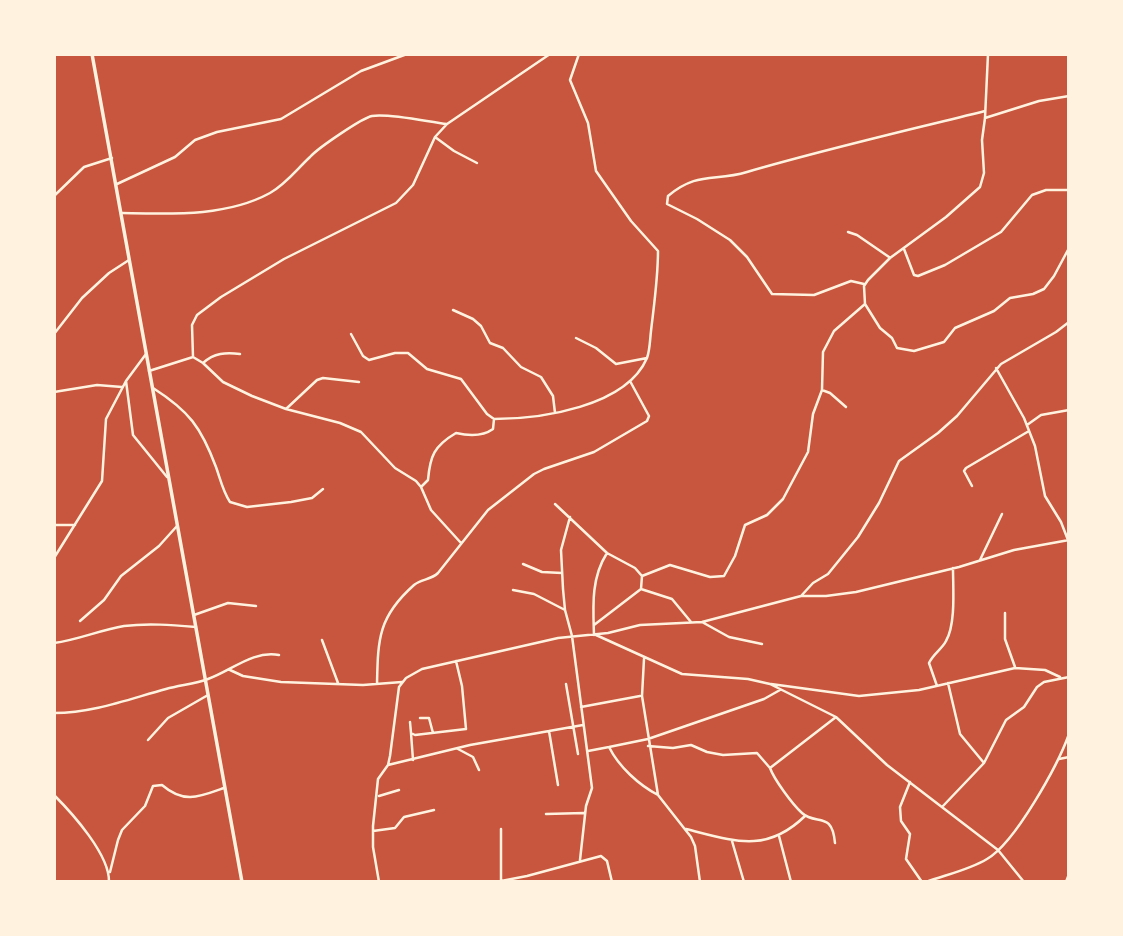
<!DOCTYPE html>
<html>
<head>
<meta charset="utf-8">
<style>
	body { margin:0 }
	#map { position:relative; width:1123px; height:936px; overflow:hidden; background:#c8553d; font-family:Commissioner,sans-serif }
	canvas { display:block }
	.frame { position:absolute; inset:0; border:56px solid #fff3e0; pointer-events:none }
</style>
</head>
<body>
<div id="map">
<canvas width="1123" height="936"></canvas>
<div class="frame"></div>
</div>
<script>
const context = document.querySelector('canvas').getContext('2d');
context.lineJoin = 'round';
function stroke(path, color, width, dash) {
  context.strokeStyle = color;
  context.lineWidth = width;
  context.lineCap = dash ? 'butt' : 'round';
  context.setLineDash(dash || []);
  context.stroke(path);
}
const minor = new Path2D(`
	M985,118L1039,101L1069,96
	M435,137L454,151L477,163
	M117,184L175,157L195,140L217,132L281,119L361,71L407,54
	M54,196L84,167L112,158
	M122,213C171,214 226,217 270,193C286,184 297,169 310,157C318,148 362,118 372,116C389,113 429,122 447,124L550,54
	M848,232L857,235L889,257
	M904,249L914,275L918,276L945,265L1001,232L1032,195L1046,190H1069
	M864,284L851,281L814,295L772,294L747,257L730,240L697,219L667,204L668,196C698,171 714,182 747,172C826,149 905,131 985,111
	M865,304L880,328L892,338L897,348L914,351L944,342L955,328L994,311L1010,298L1033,294L1044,289L1054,276L1069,248
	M453,310L473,319L481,326L490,343L503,348L521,367L541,377L553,396L555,413
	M54,334L82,298L109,273L129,260
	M351,334L363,356L369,360L395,353H408L427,369L461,379L487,414L494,419C540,419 626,407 647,358C650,350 650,339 651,331C654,305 658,278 658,251L631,221L596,171L588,123L570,80L579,54
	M576,338L596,348L616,364L647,358
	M146,354L126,381L133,435L167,477
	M193,357L192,325L197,315L221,297L284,259L396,203L413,185L435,137L447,124
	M203,363C214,353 226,352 240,354
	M996,368L1024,418L1035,446L1045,496L1061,522L1068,540
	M149,371L193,357L203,363L223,382L252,396L286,409L340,423L361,432L395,468L416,481L421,487L431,510L461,543
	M153,388C189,411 201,427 216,467C220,478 223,492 230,502L247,507L291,502L312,498L323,489
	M822,390L830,393L846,407
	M54,392L97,385L122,387
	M286,409L317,380L323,378L359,382
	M1027,425L1041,415L1069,410
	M972,486L964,471L966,468L1029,431
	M421,487L428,480C430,456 434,446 456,433C469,436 482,437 493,429L494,419
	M555,504L607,553L635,568L642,576L641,589L594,625
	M570,517L561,550L563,589L565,610L572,636L592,788L586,806L580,860
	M54,525H75
	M54,558L102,481L106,419L126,381
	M980,560L1002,514
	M523,564L542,572L562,573
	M642,576L670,565L710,577L724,576L735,556L745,525L767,515L783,499L808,452L813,414L822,390L823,352L834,331L865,304L864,286L868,280L890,258L946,217L980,187L984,173L982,140L985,118L988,54
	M641,589L672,599L691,622
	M513,590L534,594L565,610
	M801,596L813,583L828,574L858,537L879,503L899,461L938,433L957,416L1001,364L1056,332L1069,322
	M1005,613V639L1015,667
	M194,615L228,603L256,606
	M80,621L104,600L121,576L159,546L177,526
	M702,622L729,637L762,644
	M594,635C593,606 591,578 607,553
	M596,635L682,674L748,679L770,684L836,717L887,765L998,850L1024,882
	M322,640L338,683
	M54,643C78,640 100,630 124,626C148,623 172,625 196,627
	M644,659L642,696L658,795L691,837L695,846L700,882
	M230,670L243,676L281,682L363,685L402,682
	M948,683L960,734L984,763
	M377,684C378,639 378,617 414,585C421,579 431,580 438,573L488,510L534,474L544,469L594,452L647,421L649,416L630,381
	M566,684L578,754
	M771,684L859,696L919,690L1015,668L1045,670L1060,677
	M937,686L929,663C933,654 942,649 946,641C956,624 953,588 953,568
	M581,707L640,696
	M54,713C93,713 129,699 166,689C180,685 195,684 208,679C231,671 253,650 279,655
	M420,718H429L433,733
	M410,722L411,733L415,735L466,729L462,686L456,661
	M549,731L558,785
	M411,733L413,760
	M148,740L168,718L208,695
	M648,746L673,748L691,745L707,752L723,755L757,753L770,768
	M458,749L473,757L479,770
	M588,751L609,747
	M1059,759L1069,757
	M388,765L470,745L583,725
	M910,782L900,807L901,821L910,834L906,859L922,882
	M54,795C72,813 110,855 109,882
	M658,795C639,785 619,767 609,747L648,739L764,699L780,690
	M379,796L399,790
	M943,806L984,763L1006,720L1024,707L1037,687L1044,682L1069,677
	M546,814L584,813
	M501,829V880
	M686,829C734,841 766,854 805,816
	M373,831L395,828L404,817L434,810
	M779,836L791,882
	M732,841L744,882
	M835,843C832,810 816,826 802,813C792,804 774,779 770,768L836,717
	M110,872L118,840L122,830L145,806L153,786L162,785C184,804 199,797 224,788
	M379,882L373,847V826L378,779L388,765L390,756L399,687L406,678L422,669L558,638L608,633L640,625L702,622L801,596H826L856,592L959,567L1014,550L1069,540
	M496,882L527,876L601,856L607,861L612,882
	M1066,882L1069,874`);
const tertiary = new Path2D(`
	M926,882C945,875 969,870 987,859C1015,843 1058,765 1069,734`);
const primary = new Path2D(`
	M92,54L242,882`);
stroke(minor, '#fff3e0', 2.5);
stroke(tertiary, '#fff3e0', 2.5);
stroke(primary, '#fff3e0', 3.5);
</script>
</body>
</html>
